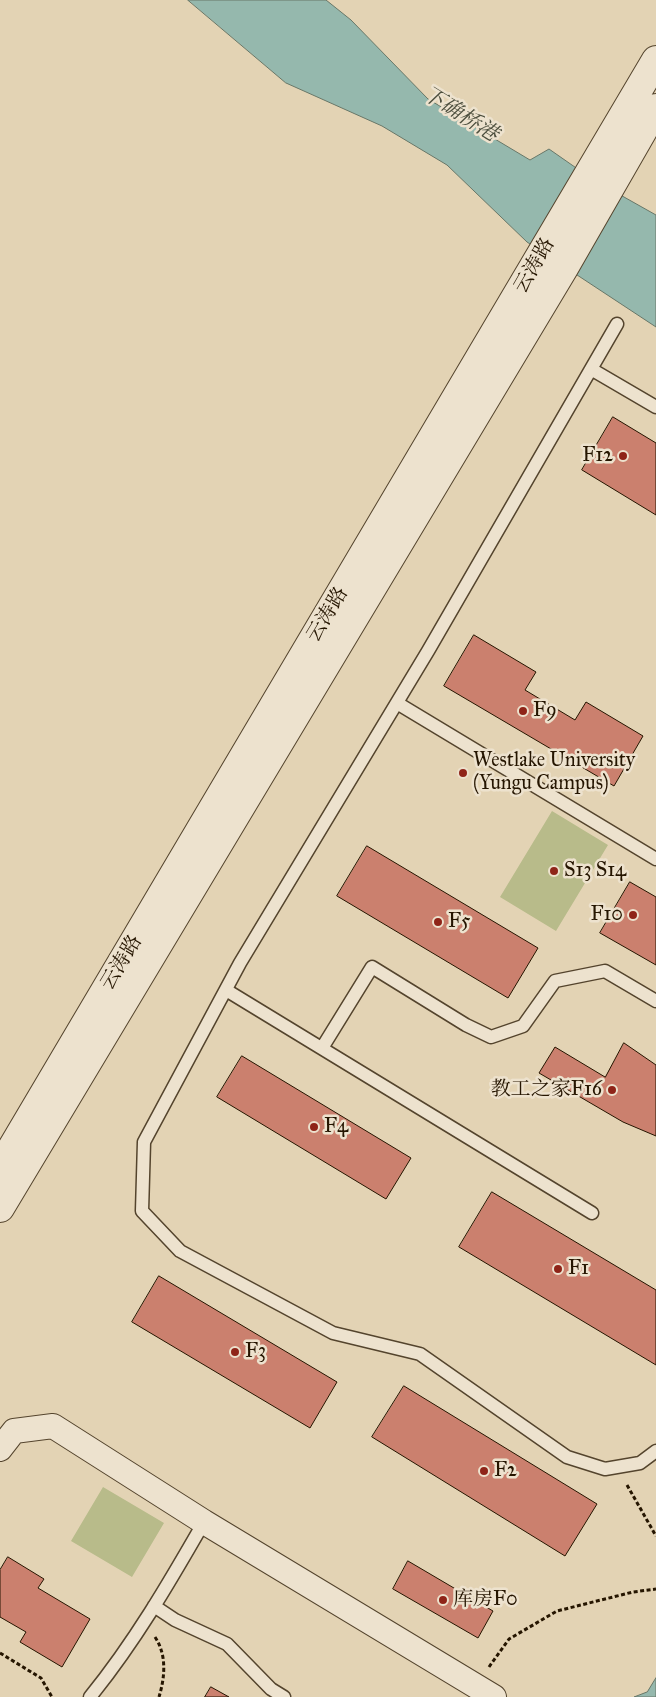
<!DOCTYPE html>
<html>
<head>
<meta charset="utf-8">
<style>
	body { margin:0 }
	canvas { display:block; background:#e3d3b4 }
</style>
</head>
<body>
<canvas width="656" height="1697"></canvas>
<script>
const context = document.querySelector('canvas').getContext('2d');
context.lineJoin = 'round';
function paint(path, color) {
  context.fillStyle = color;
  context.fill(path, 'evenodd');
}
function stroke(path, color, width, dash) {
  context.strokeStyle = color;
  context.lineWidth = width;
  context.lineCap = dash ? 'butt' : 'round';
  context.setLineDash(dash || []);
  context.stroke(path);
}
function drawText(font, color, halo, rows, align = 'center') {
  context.font = font + ' "IM FELL Great Primer","Noto Serif SC",serif';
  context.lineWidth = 5;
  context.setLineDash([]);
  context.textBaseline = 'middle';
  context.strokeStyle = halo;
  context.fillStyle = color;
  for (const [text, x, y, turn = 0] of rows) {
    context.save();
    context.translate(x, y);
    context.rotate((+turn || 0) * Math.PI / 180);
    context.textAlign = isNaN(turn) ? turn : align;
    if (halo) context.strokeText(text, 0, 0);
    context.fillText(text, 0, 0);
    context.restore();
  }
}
const green = new Path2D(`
	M552,811L608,845L556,931L500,897Z
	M103,1487L164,1523L132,1577L71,1541Z`);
const water = new Path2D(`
	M188,0H326L351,20L428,99L530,160L549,149L592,179L656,215V327L527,242L447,165L382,126L286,83Z
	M656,1678V1697H634L647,1692Z`);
const building = new Path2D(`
	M613,417L656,443V515L582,470Z
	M474,635L536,672L525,690L575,720L586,702L643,736L614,786L444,686Z
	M367,846L538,948L508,998L337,896Z
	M630,882L656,897V965L600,933Z
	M624,1043L656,1065V1136L623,1122L539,1073L555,1047L605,1077Z
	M242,1056L411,1158L386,1199L217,1097Z
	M492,1192L656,1290V1365L459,1247Z
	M159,1276L337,1382L310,1428L132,1322Z
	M404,1386L597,1504L565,1556L372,1437Z
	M8,1557L44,1579L38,1588L90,1619L62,1667L20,1642L26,1632L0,1617V1570Z
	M408,1561L493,1611L478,1638L393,1589Z
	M211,1687L229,1697H205Z`);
const path = new Path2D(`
	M627,1485L656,1536
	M155,1637C167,1655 165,1677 159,1697
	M0,1653L41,1678L52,1697
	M489,1667L509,1639L557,1611L633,1592L656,1589`);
const service = new Path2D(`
	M617,324L428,651L240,963L144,1142L142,1211L180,1251L333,1333L420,1354L567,1457L605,1469L640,1463L656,1451
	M591,369L656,407
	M397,703L656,859
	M226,990L592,1213
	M322,1048L372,967L466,1025L491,1037L523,1026L555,981L605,971L656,1001
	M154,1606L175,1620L227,1644L271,1689L284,1697
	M90,1697C134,1643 169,1583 204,1522`);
const minor = new Path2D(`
	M0,1449L14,1431L53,1426L204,1522L494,1697`);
const tertiary = new Path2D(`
	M0,1168L656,60
	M0,1208L564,268L656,108`);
const markers = [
	[623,456,5,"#8f2418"],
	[523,711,5,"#8f2418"],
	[463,773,5,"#8f2418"],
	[554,871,5,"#8f2418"],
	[633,915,5,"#8f2418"],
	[438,922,5,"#8f2418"],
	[612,1090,5,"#8f2418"],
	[314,1127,5,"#8f2418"],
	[558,1269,5,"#8f2418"],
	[235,1352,5,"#8f2418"],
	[484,1471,5,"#8f2418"],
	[443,1600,5,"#8f2418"]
];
const streetNames = [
	["云涛路",535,266,-60],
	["云涛路",328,615,-59],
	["云涛路",122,963,-59]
];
const poiNames = [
	["F12",613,456,"right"],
	["F9",533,711],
	["Westlake University",473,761],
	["(Yungu Campus)",473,784],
	["S13 S14",564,871],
	["F10",623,915,"right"],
	["F5",448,922],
	["教工之家F16",602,1090,"right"],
	["F4",324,1127],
	["F1",568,1269],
	["F3",245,1352],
	["F2",494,1471],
	["库房F0",453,1600]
];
const waterNames = [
	["下确桥港",460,115,32]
];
paint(green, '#b8bb8a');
paint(water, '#95b8ad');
stroke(water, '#687768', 1);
paint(building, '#cb806e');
stroke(building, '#251500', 1);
stroke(service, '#54442d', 15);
stroke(minor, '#54442d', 26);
stroke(tertiary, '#54442d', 30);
stroke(path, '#251500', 3, [4, 2.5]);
stroke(service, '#ede2ce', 12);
stroke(minor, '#ede2ce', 24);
stroke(tertiary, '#ede2ce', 28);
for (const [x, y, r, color] of markers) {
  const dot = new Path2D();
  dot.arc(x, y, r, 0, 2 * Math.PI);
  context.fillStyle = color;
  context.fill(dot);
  stroke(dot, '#ede2ce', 2);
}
drawText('20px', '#251500', '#ede2ce', streetNames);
drawText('20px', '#251500', '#ede2ce', poiNames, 'left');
drawText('italic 21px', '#4c4e3d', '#ede2ce', waterNames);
</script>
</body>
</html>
